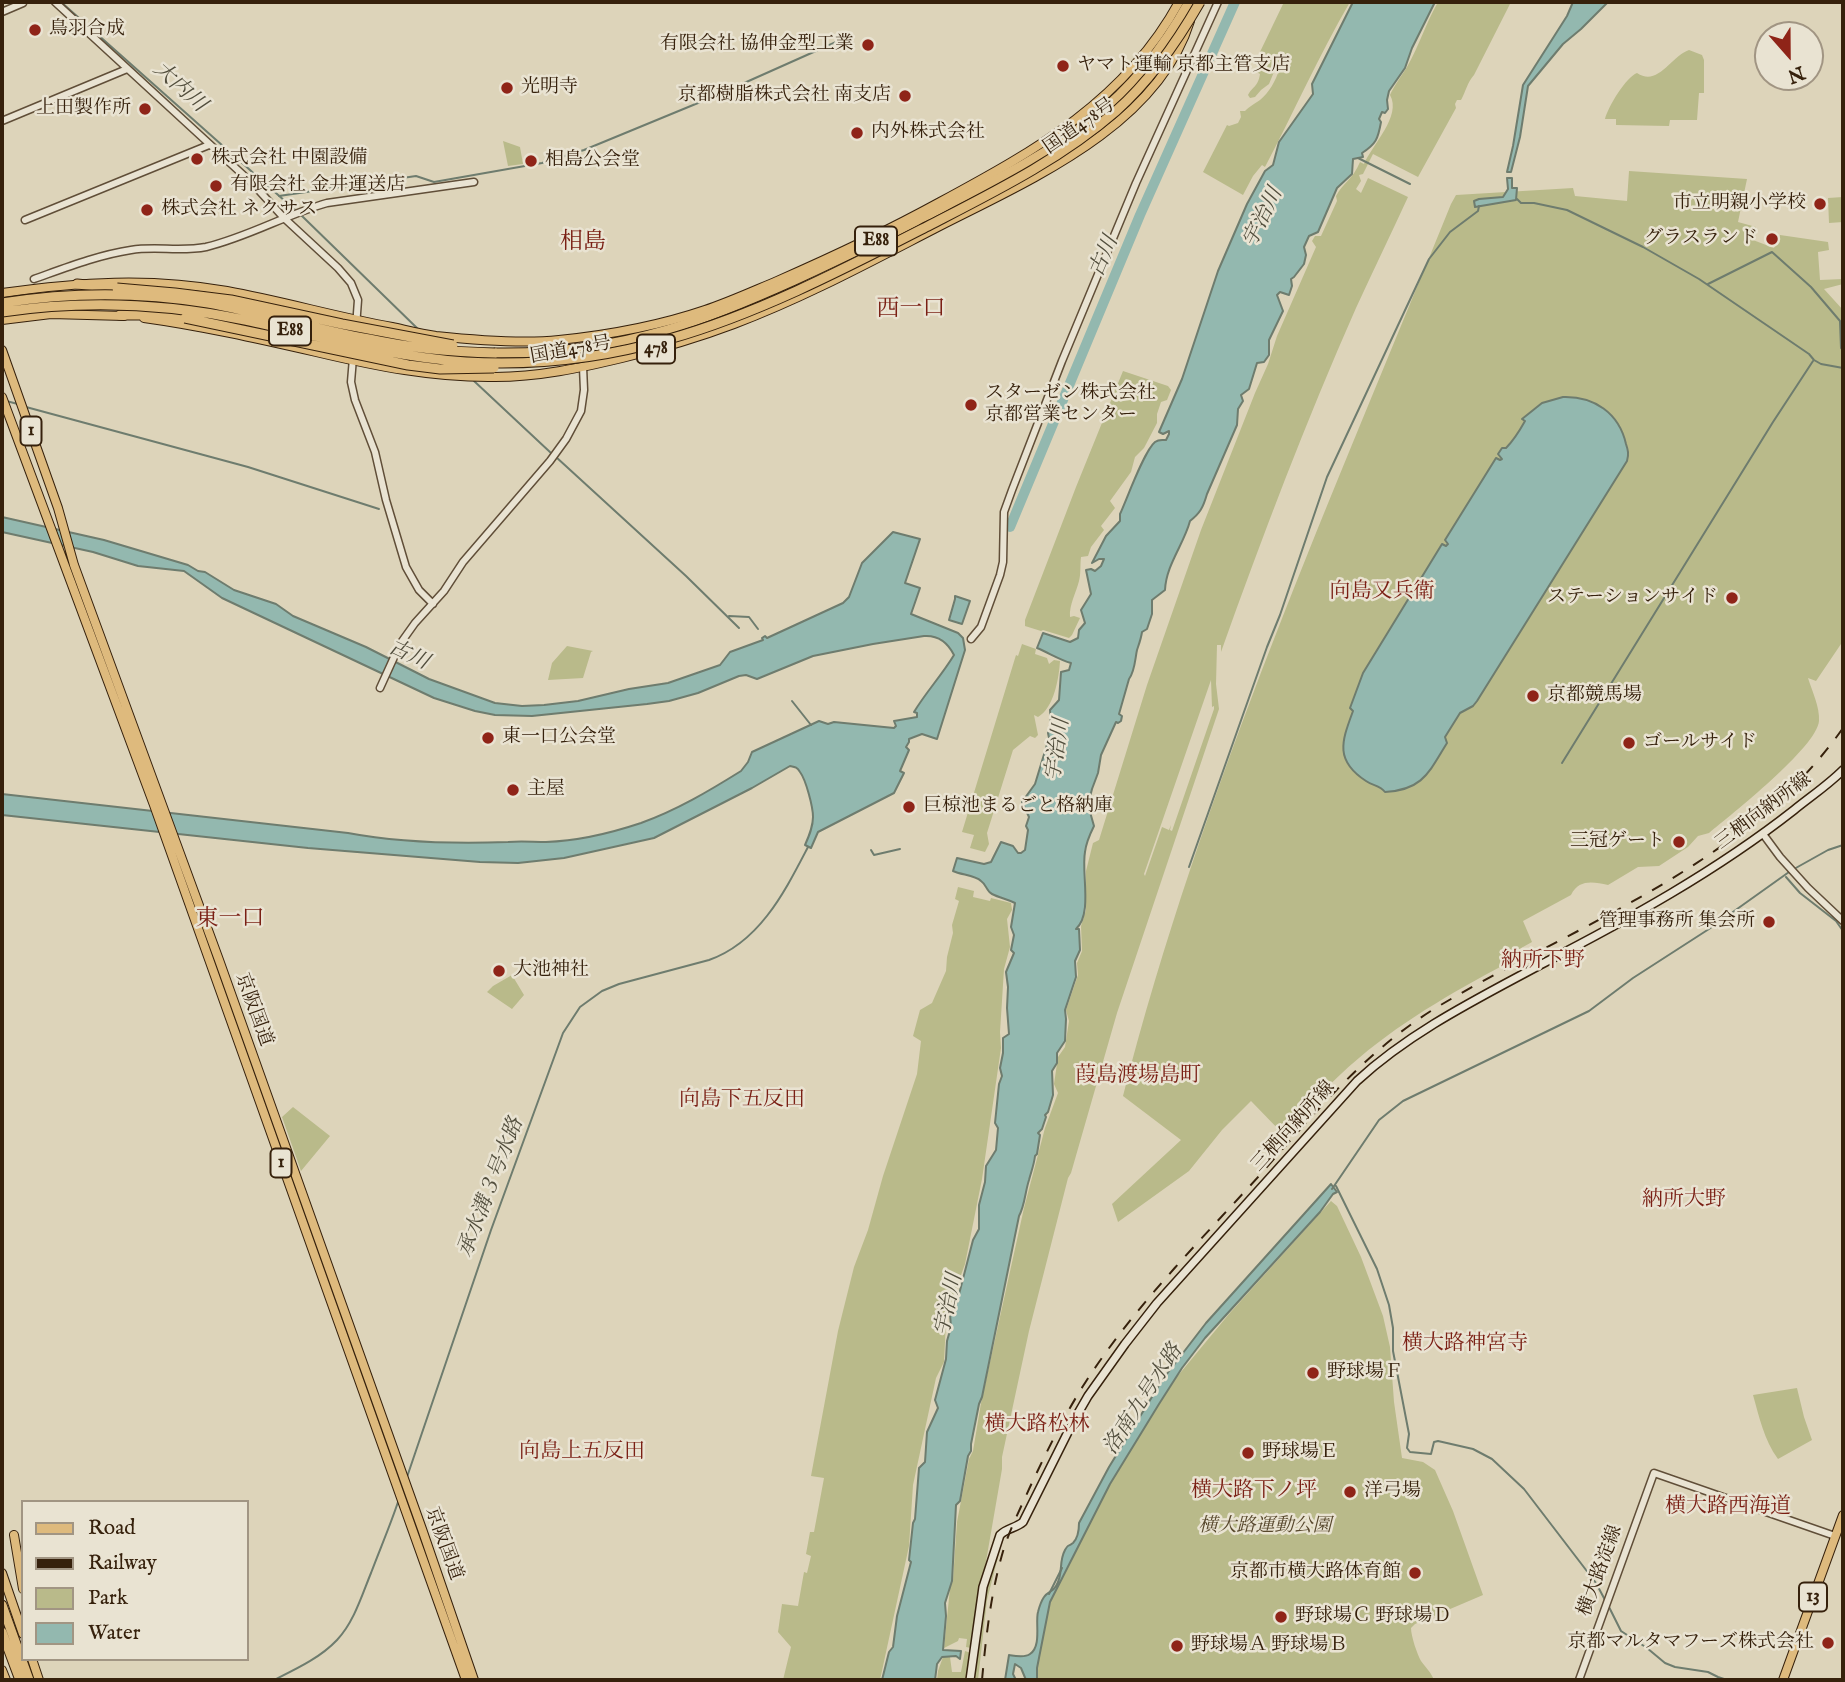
<!DOCTYPE html>
<html>
<head>
<meta charset="utf-8">
<style>
	body { margin:0 }
	#map { position:relative; width:1845px; height:1682px; overflow:hidden; background:#ddd4ba; font-family:"IM FELL English",serif }
	canvas { display:block }
	.frame { position:absolute; inset:0; border:4px solid #36210c; pointer-events:none }
	.legend { position:absolute; left:21px; top:1500px; width:228px; height:161px; box-sizing:border-box; background:#e9e3d2; border:2px solid #a19583; margin:0; padding:9px 12px; list-style:none; font-size:21px; color:#36210c }
	.legend li { display:flex; align-items:center; gap:14px; height:35px }
	.legend b { width:35px; border:2px solid #a19583 }
	.north { position:absolute; left:1754px; top:21px; width:70px; height:70px; box-sizing:border-box; background:#e9e3d2; border:2px solid #a19583; border-radius:50%; rotate:159deg; font-size:19px; font-weight:700; line-height:28px; text-align:center; color:#36210c }
	.north::after { content:''; display:block; margin:auto; width:24px; height:32px; background:#8f2418; clip-path:polygon(50% 0,100% 100%,50% 72%,0 100%) }
</style>
</head>
<body>
<div id="map">
<canvas width="1845" height="1682"></canvas>
<div class="frame"></div>
<ul class="legend">
<li><b style="height:9px;background:#deba7d"></b>Road</li>
<li><b style="height:9px;background:#36210c"></b>Railway</li>
<li><b style="height:19px;background:#b9ba8a"></b>Park</li>
<li><b style="height:19px;background:#93b8af"></b>Water</li>
</ul>
<div class="north">N</div>
</div>
<script>
const context = document.querySelector('canvas').getContext('2d');
context.lineJoin = 'round';
function paint(path, color) {
  context.fillStyle = color;
  context.fill(path, 'evenodd');
}
function stroke(path, color, width, dash) {
  context.strokeStyle = color;
  context.lineWidth = width;
  context.lineCap = dash ? 'butt' : 'round';
  context.setLineDash(dash || []);
  context.stroke(path);
}
function drawText(font, color, halo, rows, align = 'center') {
  context.font = font + ' "IM FELL English","Noto Serif JP",serif';
  context.lineWidth = 5;
  context.setLineDash([]);
  context.textBaseline = 'middle';
  context.strokeStyle = halo;
  context.fillStyle = color;
  for (const [text, x, y, turn = 0] of rows) {
    context.save();
    context.translate(x, y);
    context.rotate((+turn || 0) * Math.PI / 180);
    context.textAlign = isNaN(turn) ? turn : align;
    if (halo) context.strokeText(text, 0, 0);
    context.fillText(text, 0, 0);
    context.restore();
  }
}
const green = new Path2D(`
	M1284,2H1350C1319,55 1294,112 1265,167L1262,165L1253,176L1243,195L1203,172L1227,125L1229,126L1238,123L1241,117L1240,111H1245C1250,106 1254,104 1260,100C1269,93 1276,80 1279,70L1276,67L1269,84L1261,90L1255,97L1250,98L1248,95C1253,86 1258,87 1260,74L1255,71L1263,57L1261,54H1259Z
	M1438,2H1511L1474,75C1467,83 1466,91 1461,100H1457L1455,104L1456,108L1418,177L1373,154L1363,174L1359,175L1361,181L1356,189L1361,193L1368,178L1408,197C1391,234 1373,271 1356,308C1306,421 1262,537 1221,652V645H1217L1216,684L1219,709L1117,1013L1071,1173L1068,1178L1029,1331L1002,1457V1469L971,1648L966,1647L967,1639L959,1638L958,1641L944,1648L950,1588L953,1580L957,1522L969,1459L973,1451L981,1403L1024,1208L1045,1128L1058,1093L1054,1084L1058,1057L1065,1047L1069,1021L1066,1010L1078,975L1077,963L1082,951L1081,926L1086,910V871L1093,843L1099,840L1147,685L1201,530L1255,393L1268,364L1277,336L1316,247L1312,241L1315,236H1321L1337,201L1336,196C1343,183 1353,179 1360,162L1364,164C1372,145 1402,116 1390,95C1395,84 1401,77 1407,67C1419,46 1426,23 1438,2ZM1211,680L1212,707L1214,706V709L1172,831L1170,830L1171,825L1169,830L1162,827L1145,876L1144,874Z
	M1689,50L1702,55L1704,60V93H1699L1697,120H1670L1669,126L1616,125V119H1605C1608,107 1626,77 1637,73C1658,87 1670,57 1689,50Z
	M503,141L520,147L523,164L508,166Z
	M1629,171L1747,179L1738,222L1756,227L1753,240L1774,248L1780,235L1828,242L1829,250L1818,252L1820,280L1843,279V284L1824,289L1843,310V641L1816,681L1808,678C1812,691 1820,707 1819,721C1817,747 1731,815 1709,833L1698,836L1688,847L1659,866L1638,867L1608,885C1593,882 1579,879 1571,895L1523,921L1532,942L1514,952L1517,958C1462,987 1406,1018 1359,1058C1331,1081 1308,1108 1283,1134L1251,1101L1222,1130L1189,1171L1118,1222L1112,1204L1181,1140L1123,1096C1202,788 1332,497 1451,204L1456,195L1573,188L1575,196L1627,201Z
	M1843,197V222L1829,223L1828,198Z
	M1123,371L1168,386L1171,390L1167,400L1161,402L1157,414V423L1144,448L1135,457L1131,472L1110,501L1115,508L1101,526L1104,530L1091,547L1088,556L1081,557C1080,565 1081,574 1079,581C1076,593 1069,605 1070,617L1074,616L1080,618L1072,635L1069,638L1043,630L1041,631L1025,626V620L1076,487Z
	M1022,644L1036,649L1035,654L1047,658L1049,664L1054,660L1060,661C1059,678 1054,708 1038,717L1034,715L1038,735L1035,738L1030,736L1013,750L987,833L989,844L985,852L970,848L974,835L962,832L1016,655L1018,656Z
	M567,646L593,651L591,652L583,678L548,680L552,663Z
	M958,887L974,891L973,897L990,901L991,898L1011,903L1012,910L1007,919L1010,947L1004,969L1000,1032L1001,1048L982,1179L965,1264L948,1311L946,1322L944,1362L936,1378L913,1485L909,1546L880,1680H783L791,1647L778,1632L782,1604L798,1606L804,1572L807,1573L811,1556L806,1554L810,1532H814L824,1478L811,1476L838,1331L854,1267L868,1230L883,1176L917,1074L921,1041L913,1036L920,1010L932,1003L946,971L947,957L953,933L952,925L959,901L955,899Z
	M512,975L524,995L512,1009L487,992L493,986Z
	M293,1107L330,1136L301,1171L282,1117Z
	M1331,1201L1337,1206L1361,1257L1383,1316L1390,1347L1394,1402L1402,1458L1423,1462L1435,1470L1453,1511L1483,1595L1415,1624L1411,1628C1411,1636 1417,1654 1421,1661C1426,1668 1431,1672 1434,1680H1038L1036,1673V1664L1051,1600L1087,1525L1130,1449L1176,1378L1229,1314Z
	M1797,1388L1804,1417L1812,1440L1778,1459C1764,1440 1759,1416 1753,1395Z
	M1002,1538H1003L987,1600L978,1680H974L986,1583Z
	M965,1651L971,1653L967,1680H937L938,1671L943,1657H950L952,1672H961Z`);
const water = new Path2D(`
	M1353,2H1435L1412,48L1405,68L1389,91L1387,100L1388,109L1385,113L1382,112L1379,119L1381,122C1378,139 1376,144 1362,153L1363,157L1353,159L1352,174L1337,188L1318,232L1309,236L1304,247L1306,255L1304,264L1294,277L1291,279L1292,286L1289,295L1280,292L1277,295L1283,311L1269,340V355L1264,362L1257,363L1249,389L1241,395L1243,401L1238,409L1237,425L1207,494C1203,508 1200,513 1190,521C1184,544 1166,565 1165,590L1152,600V614L1147,629L1142,632C1141,639 1139,644 1137,650C1135,659 1135,671 1129,679L1119,714L1122,716L1121,721L1118,723L1116,722L1101,755L1098,773L1092,789L1088,805L1094,826C1090,834 1086,843 1085,852C1081,872 1093,914 1076,929H1079L1080,950L1075,961L1076,977L1065,1010L1066,1019L1065,1041L1057,1053V1063L1052,1071L1053,1095L1048,1112L1045,1115L1046,1117L1042,1129L1038,1133L1040,1135L1037,1154L1035,1156C1034,1165 1031,1172 1029,1180C1025,1192 1025,1205 1019,1216L982,1397L979,1404L971,1444V1451L968,1456L960,1501L956,1505L952,1581L945,1603L946,1616L943,1650L961,1651L960,1659L956,1656L942,1657L937,1664L935,1680H882L889,1652L893,1647L897,1616L911,1562L909,1560L913,1523L915,1519L919,1468L925,1462L927,1432L938,1408L935,1400L946,1359L947,1341L951,1327L950,1314L957,1302L973,1240L979,1229V1205L985,1182L986,1166L996,1150L998,1128L995,1123L999,1084L1002,1076L1000,1068L1003,1053V1038L1009,1034L1007,1008L1008,987L1006,972L1014,953L1011,950L1014,935L1011,927L1015,903C1007,899 1000,898 992,894C986,891 987,885 981,881C975,875 961,875 953,871L957,858L984,864L991,862L1001,842L1013,846L1018,853H1021L1025,850L1028,830L1026,826L1029,817L1022,802L1035,784L1049,738L1048,733L1051,726L1050,710L1059,700L1061,672L1069,670L1071,663C1060,660 1049,653 1037,648L1043,633L1070,642L1078,638L1079,630L1085,623L1081,610L1091,594L1086,570L1091,569L1095,571L1101,566L1104,559H1099L1092,563L1106,536L1120,521V514C1127,499 1144,451 1155,442C1159,439 1161,440 1166,440L1169,434V431L1163,434L1159,432L1182,379L1218,271L1247,204L1265,171L1273,165L1279,142L1313,94L1312,84Z
	M1573,2H1608L1581,29L1563,44L1528,86L1520,137L1511,172H1507L1513,146L1523,85L1567,16Z
	M1507,178H1512V188H1517L1516,200L1475,207L1474,201L1479,199L1503,197L1508,189Z
	M1563,397C1594,396 1619,413 1626,444C1628,450 1629,454 1627,461L1477,701L1473,706L1460,713L1445,737L1447,743C1429,772 1423,790 1385,792C1380,785 1373,786 1366,781C1334,760 1342,741 1353,711L1350,708L1363,673L1442,544L1446,546L1448,544L1445,540L1496,458L1500,460L1502,459L1498,454L1502,448H1506C1513,441 1520,430 1525,421L1522,419L1542,403Z
	M2,517L104,540L188,565L198,571L205,572L234,590L276,604L293,616L366,647L429,679L495,703L522,706L544,705L578,701L629,689L668,683L720,665L730,652L763,640L762,638L765,636L767,638L843,603L849,597L862,563L893,532L920,539L905,583L920,588L911,614L958,633L963,638L965,650L937,739L922,734L909,739V742L906,747L909,750L900,771L904,773L894,793L818,832L811,848L805,845C809,836 813,827 813,817C813,807 806,780 800,772C797,767 795,767 790,766L752,788L654,838L564,858L518,863L480,862L308,848L2,815V794L348,833C401,843 454,844 508,842C521,841 533,842 546,842C577,841 611,833 641,823C677,810 709,791 741,771L748,762L752,752L819,721L828,724L834,722L894,728L896,726L894,721L917,717V713L914,712C926,692 942,675 954,655C948,643 938,635 924,636L873,644L813,656L757,679L746,675L739,676L698,693L669,701L647,704L532,716L495,715L475,711L434,698L222,598L184,571L138,566L93,552L2,532Z
	M955,596L970,601L962,624L949,620L955,599Z
	M1331,1184L1337,1192L1333,1194L1320,1212L1205,1338L1182,1368L1159,1404L1110,1484L1050,1602L1037,1668V1680H1026L1021,1668L1015,1664L1013,1674L1016,1680H1005L1009,1655C1015,1656 1025,1658 1030,1654C1042,1646 1035,1622 1038,1612C1039,1608 1042,1600 1044,1597C1047,1592 1053,1592 1056,1586C1064,1573 1058,1563 1065,1550C1069,1543 1067,1548 1073,1543C1078,1538 1079,1530 1079,1523L1109,1467L1163,1379L1206,1323Z`);
const stream = new Path2D(`
	M61,2L295,210
	M1358,158L1410,184
	M279,196L416,176L434,182L542,163L584,150L715,96L845,38
	M1517,199L1521,203H1534L1567,210L1643,247L1699,279L1809,354L1814,360L1821,364L1843,368
	M302,216L418,329
	M1708,284L1772,252L1811,287L1840,321L1841,348L1843,350
	M474,381L551,453
	M6,401L18,404
	M26,407L248,467L379,509
	M556,457L686,576L739,628
	M729,616L749,617L758,629
	M792,701L811,725
	M1562,763L1773,422L1813,361
	M871,850L874,855L900,849
	M1189,867L1267,647L1280,615L1327,477L1429,259L1450,232L1478,211L1479,206
	M1794,869L1828,850L1843,845
	M1786,877L1800,893L1836,921L1843,931
	M1336,1186L1377,1269L1389,1305L1393,1328V1351L1409,1434L1407,1448L1410,1452L1431,1454L1434,1442L1438,1441L1473,1449L1492,1459L1524,1489L1596,1583L1605,1600
	M1332,1189L1379,1120L1403,1101L1589,1011L1633,978L1709,929L1789,872
	M407,1477L491,1230L563,1033L580,1007L602,991L619,984L709,960C760,942 785,891 808,847
	M1049,1594L1062,1568
	M1608,1605L1621,1631L1647,1648L1665,1663L1675,1667L1708,1672L1718,1677L1727,1680
	M274,1680C296,1669 320,1658 337,1640C354,1622 362,1595 371,1573C380,1549 390,1526 398,1502`);
const river = new Path2D(`
	M1010,527L1140,215L1235,2`);
const tertiary = new Path2D(`
	M55,2L253,184L284,218L338,268L351,283L358,300L355,340
	M2,12L23,3
	M2,121L127,69
	M25,220L209,145
	M34,279C65,268 98,255 131,250C156,246 181,252 206,247C248,237 285,215 327,203L474,182
	M353,358L351,382L355,400L375,452L386,500L406,567L419,590L433,604
	M971,639L981,627L1000,575L1003,562L1004,512L1012,490L1062,361L1136,183L1218,2
	M380,688L400,644L415,623L444,591L463,562L550,461L566,439L581,411L584,390L583,367
	M1763,834L1780,857L1808,888L1843,921
	M1579,1680L1654,1473L1835,1536`);
const secondary = new Path2D(`
	M970,1680L983,1587L1000,1535C1007,1528 1016,1528 1023,1522L1073,1422L1088,1396L1125,1344L1157,1303L1357,1081C1410,1032 1477,999 1540,965C1629,919 1715,872 1794,810C1810,797 1828,785 1843,770`);
const primary = new Path2D(`
	M1783,1680L1843,1515`);
const trunk = new Path2D(`
	M2,293C80,282 149,277 227,291C282,301 337,317 392,327C406,330 421,334 436,336C474,340 521,344 559,340C608,335 658,326 705,310C729,302 753,291 777,281C832,257 887,231 940,202C1036,150 1125,101 1179,2
	M144,318C202,326 259,339 316,352C375,366 434,378 495,377C538,377 580,368 622,358C659,349 697,338 734,324C803,298 868,263 934,229C1025,182 1157,128 1190,21
	M2,320L51,314L124,316
	M2,350L58,508L74,565L219,960L422,1529L474,1680
	M2,397L154,805L466,1680
	M14,1535L23,1589
	M2,1573L23,1634
	M32,1659L39,1680
	M2,1670L6,1680`);
const motorway = new Path2D(`
	M77,284L117,288
	M120,315H163L185,318
	M495,353C553,354 612,346 667,330C711,317 753,299 795,280C840,259 884,238 928,215C984,186 1043,158 1092,119C1133,87 1164,47 1189,2
	M2,1605L29,1680
	M2,1632L20,1680`);
const rail = new Path2D(`
	M982,1680C986,1636 991,1591 1004,1548C1011,1527 1021,1507 1030,1487C1046,1453 1063,1418 1083,1386C1132,1309 1198,1243 1259,1176C1314,1114 1367,1049 1439,1006C1577,924 1747,865 1843,728`);
const motorwayBridge = new Path2D(`
	M117,288L175,293L231,300L342,324L453,345
	M2,303C70,292 140,292 208,303C262,313 315,329 369,339C410,348 453,352 495,353
	M2,312C83,300 164,303 245,320C319,336 391,357 466,362C534,366 604,358 669,339C758,314 848,267 930,225C994,192 1061,159 1116,111C1151,80 1177,42 1200,2
	M185,318L408,365L440,369L494,368`);
const markers = [
	[35,30,7,"#8f2418"],
	[868,45,7,"#8f2418"],
	[1063,66,7,"#8f2418"],
	[507,88,7,"#8f2418"],
	[905,96,7,"#8f2418"],
	[145,109,7,"#8f2418"],
	[857,133,7,"#8f2418"],
	[197,159,7,"#8f2418"],
	[531,161,7,"#8f2418"],
	[216,186,7,"#8f2418"],
	[1820,204,7,"#8f2418"],
	[147,210,7,"#8f2418"],
	[1772,239,7,"#8f2418"],
	[971,405,7,"#8f2418"],
	[1732,598,7,"#8f2418"],
	[1533,696,7,"#8f2418"],
	[488,738,7,"#8f2418"],
	[1629,743,7,"#8f2418"],
	[513,790,7,"#8f2418"],
	[909,807,7,"#8f2418"],
	[1679,842,7,"#8f2418"],
	[1769,922,7,"#8f2418"],
	[499,971,7,"#8f2418"],
	[1313,1373,7,"#8f2418"],
	[1248,1453,7,"#8f2418"],
	[1350,1492,7,"#8f2418"],
	[1415,1573,7,"#8f2418"],
	[1281,1617,7,"#8f2418"],
	[1828,1643,7,"#8f2418"],
	[1177,1646,7,"#8f2418"]
];
const shields = [
	[876,241,42],
	[290,331,42],
	[656,349,38],
	[31,431,21],
	[281,1163,21],
	[1813,1597,28]
];
const shieldNames = [
	["E88",876,241],
	["E88",290,331],
	["478",656,349],
	["1",31,431],
	["1",281,1163],
	["13",1813,1597]
];
const poiNames = [
	["鳥羽合成",49,30],
	["有限会社 協伸金型工業",854,45,"right"],
	["ヤマト運輸 京都主管支店",1077,66],
	["光明寺",521,88],
	["京都樹脂株式会社 南支店",891,96,"right"],
	["上田製作所",131,109,"right"],
	["内外株式会社",871,133],
	["株式会社 中園設備",211,159],
	["相島公会堂",545,161],
	["有限会社 金井運送店",230,186],
	["市立明親小学校",1806,204,"right"],
	["株式会社 ネクサス",161,210],
	["グラスランド",1758,239,"right"],
	["スターゼン株式会社",985,394],
	["京都営業センター",985,416],
	["ステーションサイド",1718,598,"right"],
	["京都競馬場",1547,696],
	["東一口公会堂",502,738],
	["ゴールサイド",1643,743],
	["主屋",527,790],
	["巨椋池まるごと格納庫",923,807],
	["三冠ゲート",1665,842,"right"],
	["管理事務所 集会所",1755,922,"right"],
	["大池神社",513,971],
	["野球場Ｆ",1327,1373],
	["野球場Ｅ",1262,1453],
	["洋弓場",1364,1492],
	["京都市横大路体育館",1401,1573,"right"],
	["野球場Ｃ 野球場Ｄ",1295,1617],
	["京都マルタマフーズ株式会社",1814,1643,"right"],
	["野球場Ａ 野球場Ｂ",1191,1646]
];
const streetNames = [
	["国道478号",1080,127,-35],
	["国道478号",571,351,-10],
	["三栖向納所線",1764,812,-37],
	["京阪国道",253,1010,70],
	["三栖向納所線",1294,1127,-48],
	["京阪国道",443,1544,70],
	["横大路淀線",1601,1571,-70]
];
const parkNames = [
	["横大路運動公園",1265,1527]
];
const waterNames = [
	["大内川",179,88,42],
	["宇治川",1264,218,-64],
	["古川",1105,257,-67],
	["古川",408,656,25],
	["宇治川",1059,750,-82],
	["承水溝３号水路",492,1188,-69],
	["宇治川",950,1305,-78],
	["洛南九号水路",1144,1400,-57]
];
const neighbourhoodNames = [
	["向島又兵衛",1382,593],
	["納所下野",1543,962],
	["葭島渡場島町",1138,1077],
	["向島下五反田",742,1101],
	["納所大野",1684,1201],
	["横大路神宮寺",1465,1345],
	["横大路松林",1037,1426],
	["向島上五反田",582,1453],
	["横大路下ノ坪",1254,1492],
	["横大路西海道",1728,1508]
];
const quarterNames = [
	["相島",583,243],
	["西一口",911,310],
	["東一口",230,920]
];
paint(green, '#b9ba8a');
paint(water, '#93b8af');
stroke(water, '#6e7c6e', 2);
stroke(stream, '#6e7c6e', 2);
stroke(river, '#93b8af', 10);
stroke(tertiary, '#604e38', 9);
stroke(secondary, '#36210c', 10);
stroke(primary, '#36210c', 10);
stroke(trunk, '#36210c', 10);
stroke(motorway, '#36210c', 11);
stroke(tertiary, '#e9e3d2', 6);
stroke(secondary, '#e9e3d2', 7);
stroke(primary, '#deba7d', 8);
stroke(trunk, '#deba7d', 8);
stroke(motorway, '#deba7d', 9);
stroke(rail, '#36210c', 2, [12, 12]);
stroke(motorwayBridge, '#36210c', 11, []);
stroke(motorwayBridge, '#deba7d', 9);
for (const [x, y, r, color] of markers) {
  const dot = new Path2D();
  dot.arc(x, y, r, 0, 2 * Math.PI);
  context.fillStyle = color;
  context.fill(dot);
  stroke(dot, '#e9e3d2', 2.5);
}
for (const [x, y, w] of shields) {
  const box = new Path2D();
  box.roundRect(x - w / 2, y - 14.5, w, 29, 5);
  context.fillStyle = '#e9e3d2';
  context.fill(box);
  stroke(box, '#36210c', 2);
}
drawText('bold 18px', '#36210c', null, shieldNames);
drawText('19px', '#36210c', '#e9e3d2', poiNames, 'left');
drawText('19px', '#36210c', '#e9e3d2', streetNames);
drawText('italic 19px', '#57472c', '#e9e3d2', parkNames);
drawText('italic 21px', '#524e3d', '#e9e3d2', waterNames);
drawText('21px', '#7a1f14', '#e9e3d2', neighbourhoodNames);
drawText('23px', '#7a1f14', '#e9e3d2', quarterNames);
</script>
</body>
</html>
